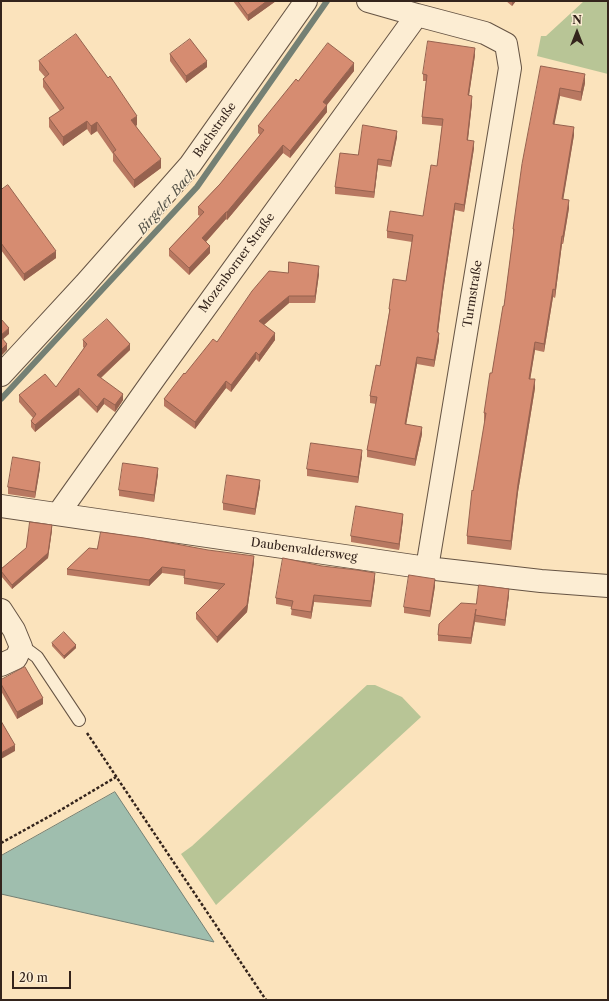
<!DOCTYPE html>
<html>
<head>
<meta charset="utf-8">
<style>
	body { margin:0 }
	#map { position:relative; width:609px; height:1001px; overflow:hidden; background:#fbe3bc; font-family:"Libre Caslon Text",serif }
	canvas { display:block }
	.frame { position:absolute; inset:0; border:2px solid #34241c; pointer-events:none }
	.north { position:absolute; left:557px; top:12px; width:40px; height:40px; -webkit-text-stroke:3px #fcedd3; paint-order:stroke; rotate:0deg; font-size:11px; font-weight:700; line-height:16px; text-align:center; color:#34241c }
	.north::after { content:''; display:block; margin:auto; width:14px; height:18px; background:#34241c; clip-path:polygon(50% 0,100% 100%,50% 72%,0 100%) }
	.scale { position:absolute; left:12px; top:971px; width:59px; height:18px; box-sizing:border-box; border:2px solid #34241c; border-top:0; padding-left:5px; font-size:12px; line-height:14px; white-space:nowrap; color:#34241c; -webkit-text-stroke:3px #fcedd3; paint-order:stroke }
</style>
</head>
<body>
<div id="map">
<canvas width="609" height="1001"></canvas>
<div class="frame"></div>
<div class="north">N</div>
<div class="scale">20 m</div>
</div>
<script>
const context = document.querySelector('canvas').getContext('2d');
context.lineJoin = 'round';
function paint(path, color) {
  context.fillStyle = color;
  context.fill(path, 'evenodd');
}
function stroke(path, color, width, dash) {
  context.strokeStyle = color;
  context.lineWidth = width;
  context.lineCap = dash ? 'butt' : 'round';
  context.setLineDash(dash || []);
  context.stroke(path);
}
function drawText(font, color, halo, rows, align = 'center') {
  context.font = font + ' "Libre Caslon Text",serif';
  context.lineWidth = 3;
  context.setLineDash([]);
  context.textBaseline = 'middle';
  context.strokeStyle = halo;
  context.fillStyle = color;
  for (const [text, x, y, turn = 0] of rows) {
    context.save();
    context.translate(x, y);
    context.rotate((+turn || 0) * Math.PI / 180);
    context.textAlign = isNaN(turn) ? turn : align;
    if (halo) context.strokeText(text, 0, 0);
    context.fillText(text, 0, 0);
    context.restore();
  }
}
const green = new Path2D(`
	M584,1H608V74L537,56L541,36H546Z
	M367,685H375L402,697L421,717L216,905L181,854L192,846Z`);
const water = new Path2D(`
	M115,792L214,942L1,894V856Z`);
const stream = new Path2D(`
	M1,399L197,187L327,1`);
const path = new Path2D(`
	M87,733L266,1000
	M1,843L59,811L116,777`);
const lane = new Path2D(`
	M21,647L29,651L37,657L79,720`);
const street = new Path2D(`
	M368,1L417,15
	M1,375L85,284L190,165L306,1
	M1,506L427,568L541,581L608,586
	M58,514L156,376L417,15L485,33L506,44L510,68L427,568
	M1,610L14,630L21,647L16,658L1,665`);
const wall = new Path2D(`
	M233,1H276L248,21Z
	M506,1H516L512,6Z
	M170,54L207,67L186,83L170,61Z
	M475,55L469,95L472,103L468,140L474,148L464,212L455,210L443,292L438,333L439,340L434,367L417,364L406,424L422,434L415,466L367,457V450L376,404L370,403V396L380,366L389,313V309L406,281L412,242L387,238V231L423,216L437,166L442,126L422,124V117L426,81H423V74Z
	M39,61L137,125L136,126L161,168L134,188L113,161V154L97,131L91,135L87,129L63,146L49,127V118L60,111L43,87V79L45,77L39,70Z
	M541,66L585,83L581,101L560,96L554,124L574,135L563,199L569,208L563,244H562L555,298L553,297L544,352L535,350L530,379L535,388L518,492L511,550L467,544V536L485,421H484V413L492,373L504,306L513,237V229Z
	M354,71L327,105V112L290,158L283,153L227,220L226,219L206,242L210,253L189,275L169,256V249L200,216L198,215V207L220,184L260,135L258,133V126L298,81Z
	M397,137L391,167L378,165L374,198L335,194V187L358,155Z
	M1,190L56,258L24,281L1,250Z
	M288,273L319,274L315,303H289L264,325L275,340L259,362L256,359L231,392L226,388L195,429L164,406V399L185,374L217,342Z
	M83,340L130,350L101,378L123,400L115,412L104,404L97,413L79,395L35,432L31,427V421L33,418L19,402V395L56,387L84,348L83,347Z
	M362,456L358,483L307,476V469Z
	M40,468L35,498L8,494V487Z
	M158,474L154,502L119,496V490Z
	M260,486L255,515L223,510V503Z
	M403,520L399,550L351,542V536Z
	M52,530L48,558L12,589L1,576V569Z
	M97,549L254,562L247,612L217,643L196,619V613L220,590L184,584V576L162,573L149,586L67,575V569Z
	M375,579L371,607L314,602L311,619L291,615L292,607L276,604V598Z
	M435,586L430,617L404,613V607Z
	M509,595L505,626L475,622V621L471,644L438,641V635L476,604Z
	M52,643L76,648L64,659L52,646Z
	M1,680L43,704L17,719L1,691Z`);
const shadedWall = new Path2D(`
	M267,1H276L248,21V15Z
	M512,1H516L512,6Z
	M475,48V55L468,102V95Z
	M207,61V67L186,83V76Z
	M354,63V71L325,107L327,105V112L290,158V151L323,102Z
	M585,74V83L581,101V92Z
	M560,88V96L553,132V124Z
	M472,96V103L467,147V140Z
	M137,116V125L131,129V120Z
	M87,121V129L63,146V137Z
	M97,122V131L91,135V126Z
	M574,127V135L562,207V199Z
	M397,131V137L391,167V161Z
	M474,141V148L464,212V205Z
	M283,145V153L227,220V212Z
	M161,159V168L134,188V180Z
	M378,159V165L374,198V192Z
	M569,200V208L563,244V236Z
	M455,203V210L443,292L437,339V332L443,285Z
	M226,212V219L202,246V238Z
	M562,236V244L555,298V290Z
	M210,246V253L189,275V268Z
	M56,251V258L24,281V274Z
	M319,266V274L315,303V296Z
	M553,289V297L544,352V344Z
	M289,296V303L259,329V321Z
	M9,328V334L1,341V335Z
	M275,333V340L259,362V355Z
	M439,333V340L434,367V360Z
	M535,342V350L529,387V379Z
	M7,344V350L1,356V350Z
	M130,344V350L97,381V375Z
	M256,352V359L231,392V385Z
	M417,357V364L405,431V424Z
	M535,379V388L518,492L511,550V541L518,484Z
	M226,381V388L195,429V422Z
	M79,388V395L35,432V425Z
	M123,394V400L115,412V405Z
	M104,398V404L97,413V407Z
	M422,427V434L415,466V459Z
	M362,450V456L358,483V477Z
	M40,462V468L35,498V492Z
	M158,468V474L154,502V495Z
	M260,480V486L255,515V509Z
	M403,514V520L399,550V544Z
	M52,525V530L48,558L12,589V585Z
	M254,556V562L247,612L217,643V637Z
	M162,567V573L149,586V580Z
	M375,573V579L371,607V601Z
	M435,579V586L430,617V611Z
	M509,589V595L505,626V620Z
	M314,595V602L311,619V612Z
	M476,609L475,621L471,644V638Z
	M76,645V648L64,659V656Z
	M43,698V704L17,719V712Z
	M15,745V751L1,759V753Z`);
const building = new Path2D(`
	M238,1H267L248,15Z
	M76,34L108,78L110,76L137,116L131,120L161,159L134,180L113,152L116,150L97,122L91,126L87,121L63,137L49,118L64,108L43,79L49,74L39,61Z
	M190,39L207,61L186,76L170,54Z
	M428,41L475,48L468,95L472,96L467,140L474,141L464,205L455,203L443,285L437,332L439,333L434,360L417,357L405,424L422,427L415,459L367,450L377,397L370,396L376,365L380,366L390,309H389L393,279L406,281L413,235L387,231L390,211L423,216L431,165L437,166L443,119L422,117L427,75L423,74Z
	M328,43L354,63L323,102L327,105L290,151L283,145L227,212H226L202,238L210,246L189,268L169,249L204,212L198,207L220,184L264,130L258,126L296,79L298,81Z
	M541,66L585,74L581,92L560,88L553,124L574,127L562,199L569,200L563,236H562L555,290L553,289L544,344L535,342L529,379H535L518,484L511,541L467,536L472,490L473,491L486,413H484L490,373H492L503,306H504L514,229H513L522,164Z
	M363,125L397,131L391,161L378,159L374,192L335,187L340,153L358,155Z
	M8,185L56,251L24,274L1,243V190Z
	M289,262L319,266L315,296H289L259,321L275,333L259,355L256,352L231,385L226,381L195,422L164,399L184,373L185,374L213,339L217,342L252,291L269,271L288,273Z
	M1,319L9,328L1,335Z
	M107,319L130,344L97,375L123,394L115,405L104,398L97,407L79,388L35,425L31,421L36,414L19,395L45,374L56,387L87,344L83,340Z
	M1,337L7,344L1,350Z
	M311,443L362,450L358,477L307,469Z
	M13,457L40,462L35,492L8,487Z
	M123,463L158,468L154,495L119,490Z
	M227,475L260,480L255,509L223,503Z
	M356,506L403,514L399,544L351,536Z
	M30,522L52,525L48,553L12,585L1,571V569L26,548Z
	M101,532L144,538L208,550L254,556L247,605L217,637L196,613L225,584L184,578L185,570L162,567L149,580L67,569L89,548L97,549Z
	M283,558L322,566L357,570L375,573L371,601L314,595L311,612L291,609L293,601L276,598Z
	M409,575L435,579L430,611L404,607Z
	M479,585L509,589L505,620L475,615L476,609L471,638L438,635L439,624L461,603L476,604Z
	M64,632L76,645L64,656L52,643Z
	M25,667L43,698L17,712L1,684V680Z
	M1,721L15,745L1,753Z`);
const streetNames = [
	["Bachstraße",215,130,-55],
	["Mozenborner Straße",237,263,-54],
	["Turmstraße",473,294,-81],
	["Daubenvaldersweg",304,550,8]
];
const waterNames = [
	["Birgeler Bach",167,202,-49]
];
paint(green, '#b8c596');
paint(water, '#9fbeae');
stroke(water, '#748074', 1);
stroke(stream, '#748074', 6);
stroke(lane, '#665444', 14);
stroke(street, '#665444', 24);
stroke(path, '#34241c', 2.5, [3, 2]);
stroke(lane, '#fcedd3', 12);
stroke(street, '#fcedd3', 22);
paint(wall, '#b87861');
paint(shadedWall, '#96624f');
paint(building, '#d68c71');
stroke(building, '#96624f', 1);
drawText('12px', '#34241c', '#fcedd3', streetNames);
drawText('italic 13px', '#545248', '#fcedd3', waterNames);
</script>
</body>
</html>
